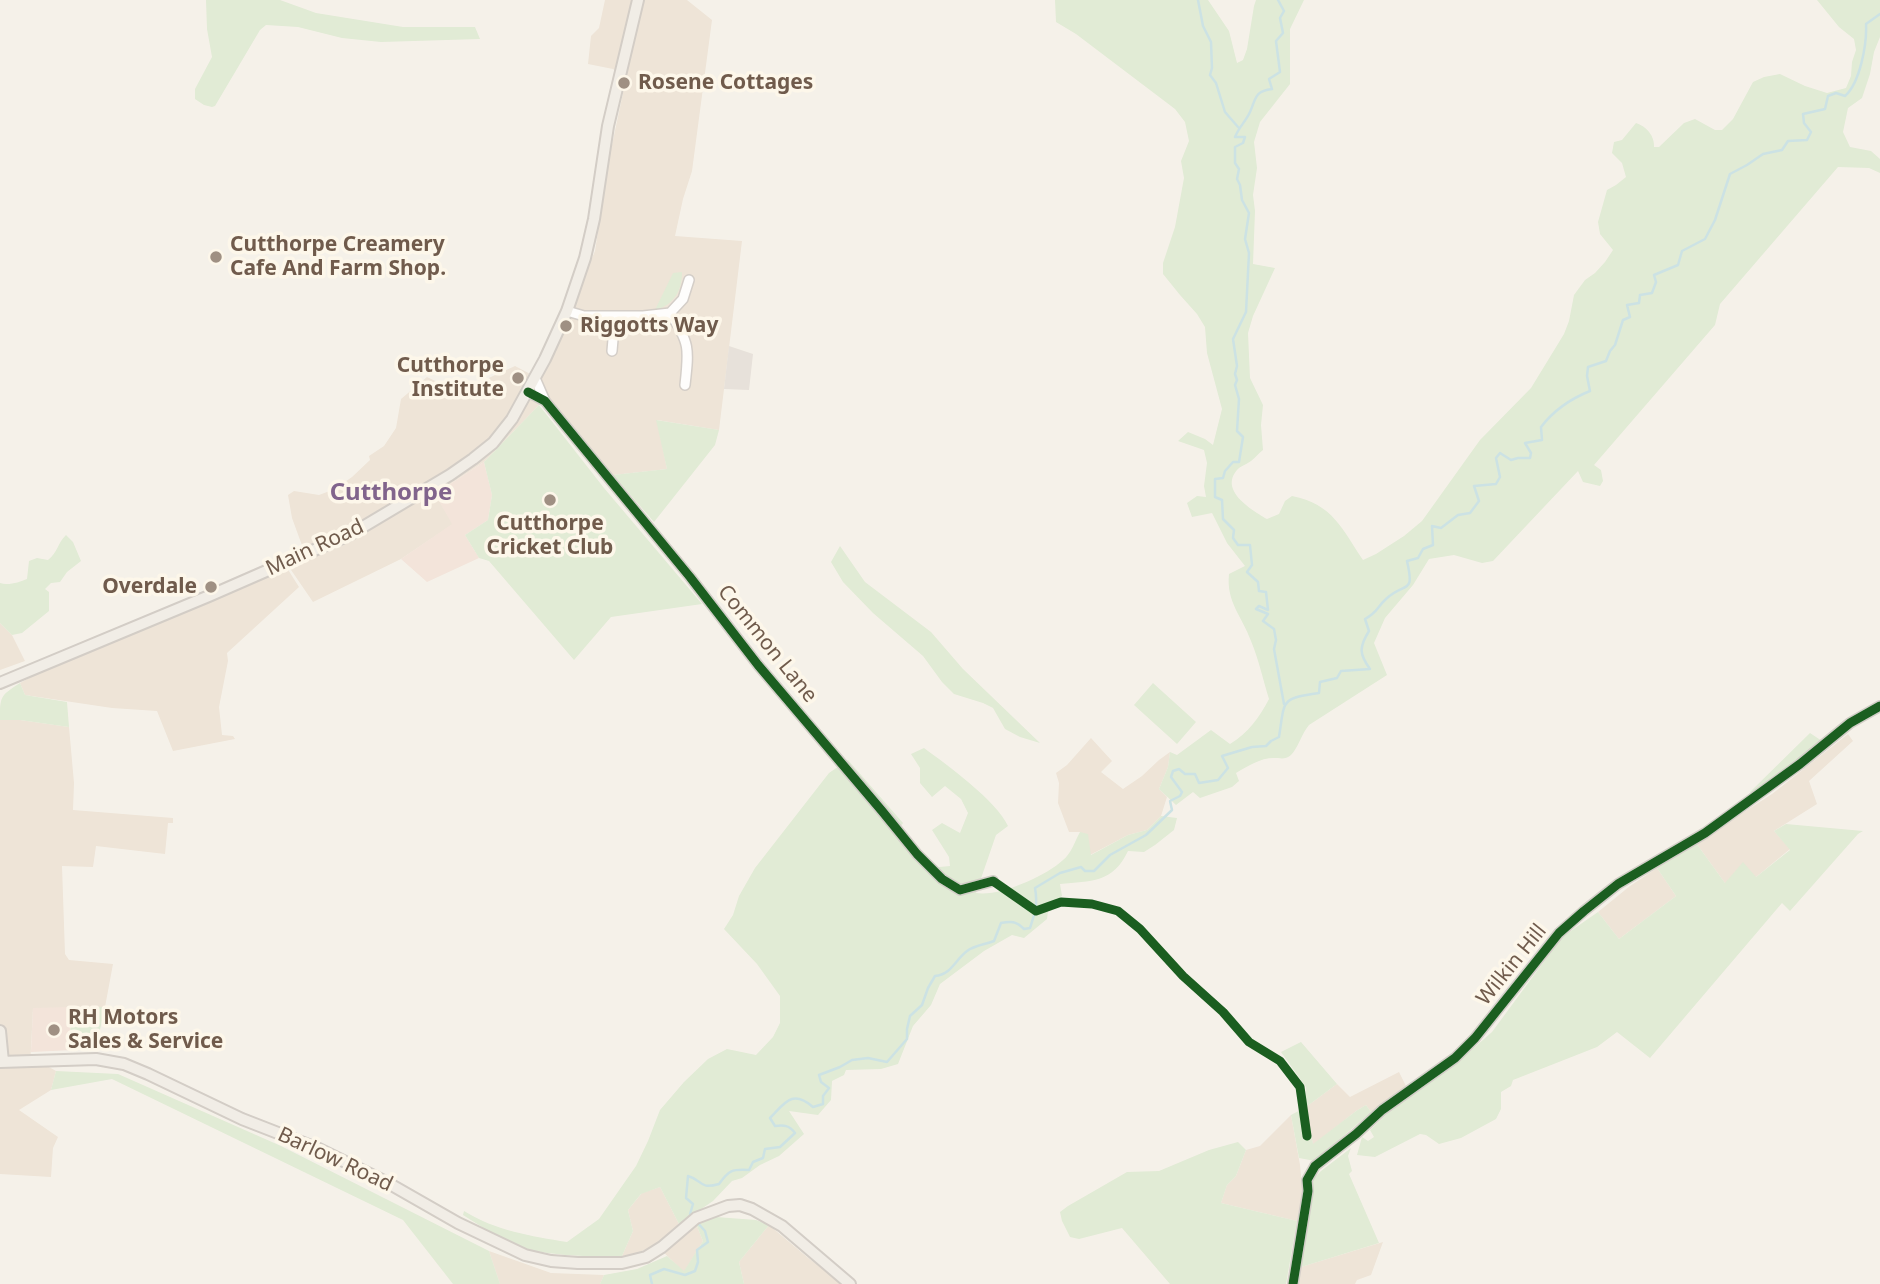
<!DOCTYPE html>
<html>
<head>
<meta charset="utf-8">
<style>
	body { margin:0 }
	canvas { display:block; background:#f5f1e9 }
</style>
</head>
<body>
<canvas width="1880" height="1284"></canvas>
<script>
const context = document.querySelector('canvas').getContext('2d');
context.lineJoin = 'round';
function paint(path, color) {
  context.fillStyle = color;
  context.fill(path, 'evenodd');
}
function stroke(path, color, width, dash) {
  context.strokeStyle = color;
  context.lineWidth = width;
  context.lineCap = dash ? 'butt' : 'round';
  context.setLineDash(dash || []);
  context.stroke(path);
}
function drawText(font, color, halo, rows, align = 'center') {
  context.font = font + ' "Noto Sans",sans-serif';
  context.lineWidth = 7;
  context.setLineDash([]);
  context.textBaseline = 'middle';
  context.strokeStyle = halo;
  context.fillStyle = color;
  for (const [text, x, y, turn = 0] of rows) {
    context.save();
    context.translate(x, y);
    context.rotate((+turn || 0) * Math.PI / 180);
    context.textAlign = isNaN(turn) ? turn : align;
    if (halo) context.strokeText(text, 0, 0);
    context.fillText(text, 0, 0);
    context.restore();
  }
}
const residential = new Path2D(`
	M605,0H687L712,20L692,171L683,199L675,236L742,241L719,430L657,420L667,469L613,475L542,390L539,405L484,462L435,494L453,524L401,559L313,602L289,567L307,559L292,518L288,495L294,491L319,495L335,489L352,477L370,460L369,456L384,446L396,428L401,399L427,377L458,392L515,366L540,379L595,251L609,159L626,79L613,69L588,64L591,36L599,28Z
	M287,568L299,587L227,653L228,661L219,707L222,735L233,736L235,739L173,751L157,711L112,708L25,695L20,683L33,676Z
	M0,623L12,635L25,661L0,670Z
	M0,720H20L69,727L74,783L73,810L173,818V823H168L165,854L96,846L93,867L62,866L65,954L69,960L113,964L105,1007L33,1009L30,1067H49L56,1071L51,1090L19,1110L58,1137L53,1148L51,1177L0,1174Z
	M1848,734L1853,741L1809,781L1817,804L1774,831L1790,849L1756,877L1725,883L1696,843L1772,794Z
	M1091,738L1112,761L1101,772L1123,789L1142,776L1159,760L1170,752L1168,767L1159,789L1167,797L1161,816L1147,830L1128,835L1090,855L1080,832H1069L1058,803L1059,783L1056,773L1067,765Z
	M1657,868L1676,896L1619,939L1598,912L1630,886Z
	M1399,1072L1406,1086L1371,1112L1366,1105L1356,1111L1313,1145L1306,1107L1337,1084L1350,1097Z
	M1291,1115L1300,1165L1303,1195L1297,1221L1221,1203L1227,1185L1236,1176L1246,1150L1260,1146Z
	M660,1187L679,1224H696L703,1241L684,1272L656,1245L637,1253L622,1256L633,1231L628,1210L642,1193Z
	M769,1225L807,1257L842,1284H744L739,1262Z
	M1383,1242L1371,1275L1357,1280L1355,1284H1298L1301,1267Z
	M489,1251L551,1273L604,1275L600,1284H500Z`);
const commercial = new Path2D(`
	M484,462L492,495L488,520L465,535L479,558L427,582L401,559L452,524L435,494Z
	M68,1007L73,1050L31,1052L33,1008Z`);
const industrial = new Path2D(`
	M729,346L753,354L749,390L724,389Z`);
const green = new Path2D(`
	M206,0H280L316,13L403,27H475L480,39L381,42L342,38L298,27L266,25L260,30L215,106L212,107L204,105L195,99V89L212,57L207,29Z
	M1055,0H1208L1229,31L1237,63L1243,60L1247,49L1254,6L1256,0H1304L1290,29V84L1260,122L1254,142L1257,168L1253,195L1255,211L1253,264L1275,268L1253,316L1248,333L1250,378L1263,405L1261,425L1263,450C1259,453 1255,458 1251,461C1246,465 1240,466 1237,470C1219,491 1252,510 1267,519L1279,514L1285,501L1292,496C1333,504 1342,529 1363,560L1376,554L1404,536L1422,521L1480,440L1531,388L1564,334L1569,321L1574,295L1585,280L1595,273L1605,262L1613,250L1600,234L1598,222L1607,190L1616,185L1626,177L1622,163L1612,153L1614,142L1622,140L1636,123C1646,126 1655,136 1654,147H1659L1684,123L1695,119L1715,130H1722L1733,119L1753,82L1764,77L1780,74L1805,86L1827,93L1846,88L1851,76L1852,62L1856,50L1854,39L1839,27L1817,0H1880V37L1874,52L1870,74L1862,98L1848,108L1843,132L1850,147L1871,151L1880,159V173L1869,168L1838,167L1720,304L1715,325L1594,465L1601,470L1603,481L1600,486L1583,482L1578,471L1493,561L1482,563L1454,555L1429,559L1413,585L1385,618L1374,643L1387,675L1309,725C1302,733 1297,750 1291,755C1285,760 1281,758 1274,758C1260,758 1248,766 1236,773L1239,781L1232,787L1200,798L1193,792L1176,805L1159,789L1168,767L1170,752L1177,755L1211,730L1230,744C1248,733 1259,718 1269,699C1263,680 1259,660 1251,641C1242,616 1226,602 1229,574L1245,566L1227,543L1212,513L1192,517L1187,503L1197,496L1206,497L1204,486L1207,463L1204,450L1178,441L1188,432L1205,439L1213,445L1222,409L1207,353L1205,327L1197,314L1180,295L1163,274V263L1175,227L1184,178L1181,161L1189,141L1185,122L1175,109L1076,34L1056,22Z
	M682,272C682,291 674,305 655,310L673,273Z
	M539,405L604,488L702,604L611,617L574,660L489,561L479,558L465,535L488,520L492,495L484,462Z
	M656,420L719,430L715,445L654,522L613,475L667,469Z
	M66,535L73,542L81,561L67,572L60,582L51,583L45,589L49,592V611L22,633L12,635L0,623V583C8,586 20,582 27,579L29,561L37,558L48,560C58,552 57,544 66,535Z
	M840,546L865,582L931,632L963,669L1040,743L1020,737L1005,729L993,708L983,703L954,694L942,682L923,656L873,613L843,582L831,562Z
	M20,683L25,695L67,702L69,727L20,720H0C0,696 0,696 20,683Z
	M1153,683L1196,722L1177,744L1134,705Z
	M1810,733L1822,741L1752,794L1750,792Z
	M924,748C947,765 997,801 1008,826L996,835L976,893C999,897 1046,876 1063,860C1071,854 1075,841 1080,832L1088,834L1091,855L1128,835L1147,830L1161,816L1177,818L1174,830L1155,845L1144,852L1128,851C1113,883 1091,881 1060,884L1062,896L1049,903L1047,919L1024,938L1012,935L984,951L940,984L931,1005L913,1026L898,1064L881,1069L846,1070L844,1075L832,1081L831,1100L818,1115L789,1111L804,1134L779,1156L760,1165L742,1178L732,1181L713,1201L679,1224L660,1187L641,1194L628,1210L633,1231L622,1256C591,1257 560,1256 530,1250C506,1244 484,1228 463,1215L464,1211C496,1231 531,1236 567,1242L599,1219L636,1166L648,1141L660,1110L684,1082L708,1059L727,1049L756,1055L773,1037L780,1023V996L757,964L724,929L733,915L739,896L755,868L829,773L848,760L903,823L895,835L929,868L950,866L949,857L932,830L942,823L960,833L968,813L961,799L945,786L932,797L920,783V768L911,754Z
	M1786,824L1863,831L1858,834L1790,911L1782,903L1650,1058L1617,1032L1597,1047L1513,1080L1511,1086L1501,1092V1109L1496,1119L1461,1138L1439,1144L1426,1135L1420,1134L1375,1157L1357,1155L1362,1137L1368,1141L1374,1137L1370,1130L1390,1111L1460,1060L1492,1032L1562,937L1598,912L1619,939L1676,896L1657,868L1696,843L1725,883L1743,862L1756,877L1790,850L1774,831Z
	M105,1007L96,1048L93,1050H73L68,1007Z
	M1301,1042L1337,1084L1306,1107L1313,1144L1356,1111L1366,1105L1371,1112L1315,1161L1299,1158L1291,1115L1306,1107V1087L1281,1052Z
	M56,1071L118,1074L281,1146L489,1251L500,1284H453L403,1220L112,1079L51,1090Z
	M1238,1142L1246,1150L1236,1176L1227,1185L1221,1203L1297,1221L1286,1284H1170L1122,1228L1079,1239L1070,1237L1062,1221L1060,1212L1068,1206L1127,1172L1159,1171L1209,1150Z
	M1351,1148L1348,1156L1352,1171L1349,1174L1379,1243L1301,1267L1310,1182L1321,1171Z
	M716,1217L756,1220L769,1225L739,1262L744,1284H600L604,1275L637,1269L667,1256L684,1271L703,1241L696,1224Z`);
const stream = new Path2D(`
	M1198,0L1203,26L1211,42L1212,68L1210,75L1216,83L1225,112L1238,127
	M1278,0L1284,11L1280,18L1283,33L1276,41L1280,72L1269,79L1272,89C1254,91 1256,99 1250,112C1246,121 1239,127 1235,137H1245L1243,143L1235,147V163L1239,169L1237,179L1240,185L1242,200L1249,213L1245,239L1249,253L1246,312L1233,339L1237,366L1235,374L1237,380L1235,385L1239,399L1237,431L1243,437L1239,462H1233L1225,471L1223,478L1215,479V497L1222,500L1223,519L1234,530L1233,538L1238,545H1250L1252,565L1247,572L1258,582L1259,591L1266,592L1268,610L1259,606L1256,609L1268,614L1263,621L1274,629L1276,640L1274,649L1284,704
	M691,1216L690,1214L693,1204L686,1198L688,1176C703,1180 699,1190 719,1184C729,1170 732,1169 749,1170L753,1162L763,1158L765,1149L780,1147L795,1133C789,1125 784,1125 775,1126L770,1118C785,1103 792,1089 813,1107L823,1104V1096L829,1088L821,1082L819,1075L840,1067L852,1060L868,1058L887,1062L907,1039V1029L910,1016L922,1005L928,988L935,976C951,975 955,960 967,951C973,946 986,944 994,941L1001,923C1011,921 1016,921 1024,929L1030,928C1035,913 1038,904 1035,888L1060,873L1081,867L1085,871H1094L1110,855L1146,835L1172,810L1170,801L1180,796L1182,792L1171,777L1173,771L1179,769L1185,774H1195L1199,783L1218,780L1228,768L1222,756L1252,747L1266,746L1271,741L1279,737C1285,699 1280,699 1319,693L1320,682L1337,678L1341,671L1370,669C1359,654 1359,647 1369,631L1365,619C1379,611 1376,608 1386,599C1405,581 1415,596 1407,561L1418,558L1423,549L1433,545L1432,526L1441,528L1458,515L1470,513L1479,501L1474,486L1496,484L1500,477L1496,458L1500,453L1511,460L1518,458H1530L1531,453L1525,443L1542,440L1541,427C1554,410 1570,399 1590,391L1587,376L1588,367L1606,361L1610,351L1615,345L1623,320L1630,317L1627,305L1639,303L1640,295L1652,293L1656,282L1654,275L1678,265L1682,251L1705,239L1715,220L1730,174L1747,165L1763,154L1782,150L1788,141L1807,140L1811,132L1804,123L1803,114L1825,109L1828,96L1836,93L1845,96C1860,83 1867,44 1866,24L1880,14
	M652,1284L650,1275L664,1269L685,1275L695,1271L698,1262L697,1250L708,1242L705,1231L696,1221`);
const minor = new Path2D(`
	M567,311L584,316H643L670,313L683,299L689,280
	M670,313C690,343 689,349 685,385
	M612,351L615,316
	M535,378L545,401
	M528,392L545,401L690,577L758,665L882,811L917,854L942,879L960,890L993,881
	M1293,1284L1308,1191L1307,1180L1315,1166L1356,1134L1382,1110L1455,1058L1475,1038L1559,933L1584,911L1618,884L1705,833L1800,764L1850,723L1880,706`);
const major = new Path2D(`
	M0,683L209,596L351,534L450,475L473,459L493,443L512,419L545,359L567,311L585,258L594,219L608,126L638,0
	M0,1031L3,1062
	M0,1062L96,1059L124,1064L148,1074L242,1119L319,1149L388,1183L458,1223L525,1255L551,1261L578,1263H622L646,1257L662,1247L696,1218L728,1206L740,1205L752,1209L782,1226L850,1284`);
const cycleway = new Path2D(`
	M528,392L545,401L690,577L758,665L882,811L917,854L942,879L960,890L993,881L1036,911L1061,902L1092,904L1118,911L1140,929L1183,976L1223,1012L1249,1042L1280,1061L1300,1087L1307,1136
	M1293,1284L1308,1191L1307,1180L1315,1166L1356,1134L1382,1110L1455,1058L1475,1038L1559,933L1584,911L1618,884L1705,833L1800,764L1850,723L1880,706`);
const markers = [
	[624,83,7,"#9f9083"],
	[216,257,7,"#9f9083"],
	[566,326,7,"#9f9083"],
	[518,378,7,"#9f9083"],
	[550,500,7,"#9f9083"],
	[211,587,7,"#9f9083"],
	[54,1030,7,"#9f9083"]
];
const poiNames = [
	["Rosene Cottages",638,83],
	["Cutthorpe Creamery",230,245],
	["Cafe And Farm Shop.",230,269],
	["Riggotts Way",580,326],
	["Cutthorpe",504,366,"right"],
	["Institute",504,390,"right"],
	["Cutthorpe",550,524,"center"],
	["Cricket Club",550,548,"center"],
	["Overdale",197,587,"right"],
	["RH Motors",68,1018],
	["Sales & Service",68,1042]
];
const streetNames = [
	["Main Road",315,548,-25],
	["Common Lane",767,644,51],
	["Wilkin Hill",1512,965,-51],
	["Barlow Road",335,1160,25]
];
const quarterNames = [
	["Cutthorpe",391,493]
];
paint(residential, '#eee4d7');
paint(commercial, '#f3e4da');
paint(industrial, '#e7e1da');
paint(green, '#e1ebd5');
stroke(stream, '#cce2e4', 2.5);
stroke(minor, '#d4cec8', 12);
stroke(major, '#d3cdc6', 14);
stroke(minor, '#fefdfc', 9);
stroke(major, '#f1ede6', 10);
stroke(cycleway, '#1b5e20', 9);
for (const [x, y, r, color] of markers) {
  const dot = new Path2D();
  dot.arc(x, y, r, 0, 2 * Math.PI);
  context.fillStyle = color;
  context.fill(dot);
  stroke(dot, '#fdf7ea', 2.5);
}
drawText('bold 21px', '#705b4c', '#fdf7ea', poiNames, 'left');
drawText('21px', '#705b4c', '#fdf7ea', streetNames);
drawText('bold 24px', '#81648c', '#fdf7ea', quarterNames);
</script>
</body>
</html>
